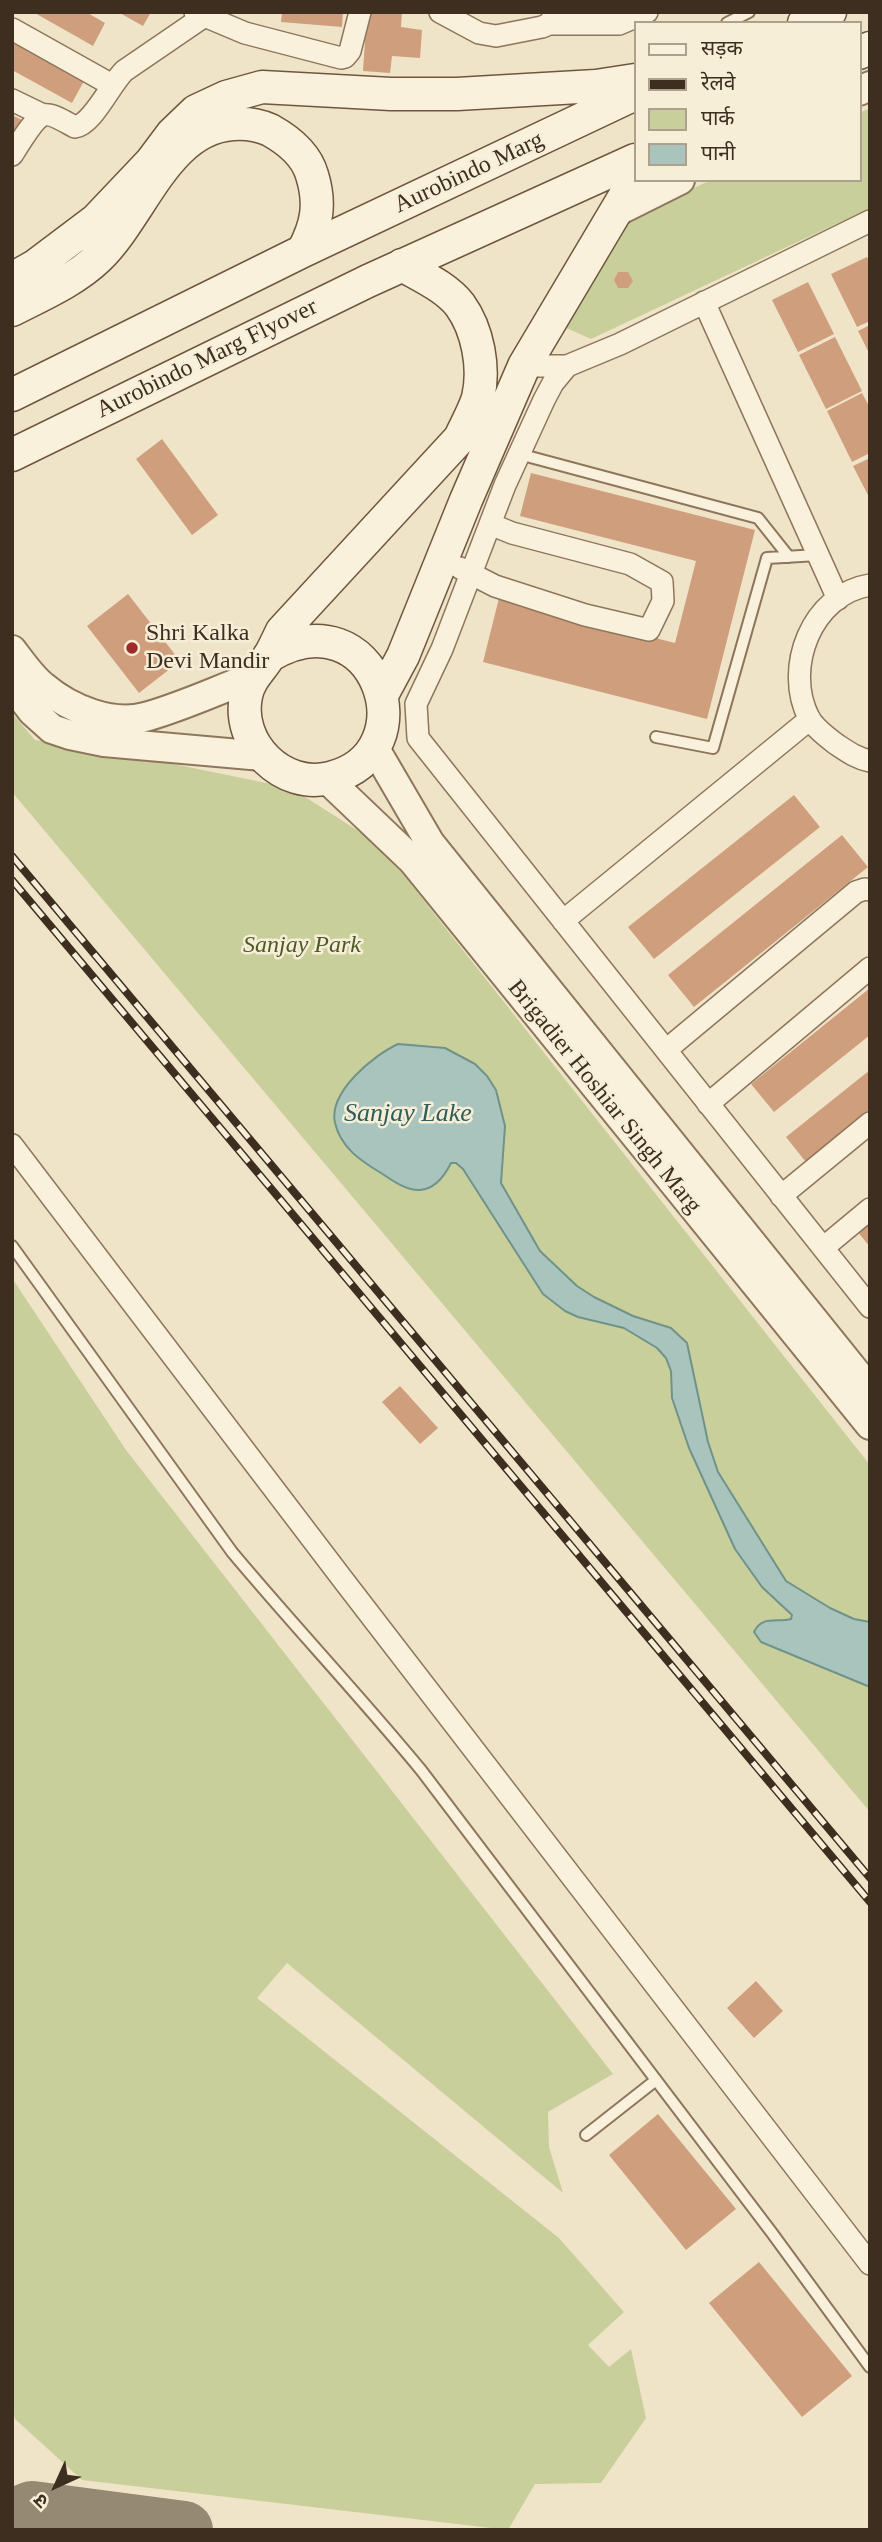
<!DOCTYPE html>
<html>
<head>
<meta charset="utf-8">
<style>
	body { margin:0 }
	#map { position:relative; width:882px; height:2542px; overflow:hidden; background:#f0e4c8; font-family:"Times New Roman","Noto Sans Devanagari",serif }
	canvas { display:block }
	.frame { position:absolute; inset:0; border:14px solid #3d2e20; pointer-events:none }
	.legend { position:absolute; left:634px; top:21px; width:228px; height:161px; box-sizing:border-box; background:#f7eed8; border:2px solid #ada18e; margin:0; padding:9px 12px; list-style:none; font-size:21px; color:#3d2e20 }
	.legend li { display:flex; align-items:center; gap:14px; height:35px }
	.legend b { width:35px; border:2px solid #ada18e }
	.north { position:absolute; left:21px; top:2451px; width:70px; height:70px; -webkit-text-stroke:5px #f7eed8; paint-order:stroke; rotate:225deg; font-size:19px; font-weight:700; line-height:28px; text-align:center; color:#3d2e20 }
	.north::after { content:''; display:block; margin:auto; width:24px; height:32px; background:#3d2e20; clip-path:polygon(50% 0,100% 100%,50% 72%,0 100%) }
</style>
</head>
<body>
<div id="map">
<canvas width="882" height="2542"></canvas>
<div class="frame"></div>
<ul class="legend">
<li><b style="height:9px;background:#faf1dc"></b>सड़क</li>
<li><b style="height:9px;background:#3d2e20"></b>रेलवे</li>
<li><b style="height:19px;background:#c9cf9b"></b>पार्क</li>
<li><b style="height:19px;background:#a9c4bc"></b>पानी</li>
</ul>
<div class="north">उ</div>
</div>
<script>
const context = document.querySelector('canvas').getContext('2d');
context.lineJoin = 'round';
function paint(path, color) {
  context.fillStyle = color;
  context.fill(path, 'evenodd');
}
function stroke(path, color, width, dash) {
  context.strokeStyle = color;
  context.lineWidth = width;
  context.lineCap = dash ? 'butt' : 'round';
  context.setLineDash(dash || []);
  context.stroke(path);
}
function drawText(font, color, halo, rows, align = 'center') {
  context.font = font + ' "Times New Roman",serif';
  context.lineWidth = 5;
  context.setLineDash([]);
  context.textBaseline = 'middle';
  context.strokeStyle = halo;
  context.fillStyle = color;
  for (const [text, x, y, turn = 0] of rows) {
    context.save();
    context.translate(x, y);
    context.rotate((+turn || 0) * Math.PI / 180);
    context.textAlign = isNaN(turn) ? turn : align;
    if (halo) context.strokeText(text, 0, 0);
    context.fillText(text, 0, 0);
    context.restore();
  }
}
const green = new Path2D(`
	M870,108V208L591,339L564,327L625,220L711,180H859V113Z
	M12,713L35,740L110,751L291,788L379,844L870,1465V1812L12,792Z
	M12,1278L126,1450L613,2074L548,2112L549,2147L563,2193L287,1963L257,1998L559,2238L624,2312L588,2345L609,2367L631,2349L646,2418L601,2483L535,2484L508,2530L82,2480L15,2419L12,2404Z`);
const water = new Path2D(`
	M398,1044L445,1048L475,1064L487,1076L496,1090L505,1126L501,1183L540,1251L577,1286L594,1297L633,1316L671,1328L687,1343L708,1442L718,1472L786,1581L830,1608L854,1619L870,1622V1687L761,1642L754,1632C762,1615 777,1623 791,1619L792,1615L762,1587L735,1549L689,1448L672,1398L671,1371L666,1358L657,1348L624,1328L578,1317L565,1311L543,1294L463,1169L456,1163H451C445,1175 435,1189 420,1190C406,1191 392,1180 381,1173C361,1161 341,1148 335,1123C328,1092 374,1055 398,1044Z`);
const taxiway = new Path2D(`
	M12,2518L32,2510L184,2530`);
const building = new Path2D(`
	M33,12H86L105,23L93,46Z
	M118,12H151L143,26Z
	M282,12H343L342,27L281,22Z
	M367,12H402L401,27L422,30L420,58L392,56L390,73L363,71Z
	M12,39L85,79L72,103L12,70Z
	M12,115L26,122L12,147Z
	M867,257L870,263V321L857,327L831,274Z
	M618,272H628L633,281L628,288H618L614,280Z
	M808,282L834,334L798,352L772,300Z
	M870,325V355L858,331Z
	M835,337L862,391L826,409L799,355Z
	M862,393L870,408V453L852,462L827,411Z
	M162,439L218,515L192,535L136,459Z
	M870,458V499L853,466Z
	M531,473L755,530L707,719L483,662L499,598L675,643L696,561L520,516Z
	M128,594L180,661L139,693L87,626Z
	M794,795L820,827L654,959L628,927Z
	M842,835L868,867L694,1007L668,975Z
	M870,988V1035L774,1112L751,1084Z
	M870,1070V1117L809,1166L786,1137Z
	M870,1221V1247L857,1231Z
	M400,1386L438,1428L420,1444L382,1402Z
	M756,1981L783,2011L754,2038L727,2008Z
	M658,2114L736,2209L686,2250L609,2155Z
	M759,2262L852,2376L802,2417L709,2303Z`);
const service = new Path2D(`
	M727,23L749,12
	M519,454L758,518L789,557
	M656,737L713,748L767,558L818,555
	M12,1246L232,1552C294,1626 360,1696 421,1770L772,2233L870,2367
	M586,2135L656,2080`);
const minor = new Path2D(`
	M195,12L245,33L341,58L345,57L350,51L360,12
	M440,12L479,33L496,36L542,27L549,24L556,12
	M549,24H619L647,12
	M12,29L112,85
	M12,100L43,115
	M12,155C18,146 34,118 44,115C52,113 67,123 75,127C93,124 110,85 124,71L203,17
	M704,302L838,599
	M524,366H567L620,344L870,221
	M567,366L553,383L544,400L505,485L442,649L416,704L418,738L870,1307
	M460,568L495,586L585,615L649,630L663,601L662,582L630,564L512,533L490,524
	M870,585C812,594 783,668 809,718C814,727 828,738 836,744C848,752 856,758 870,761
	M563,921L810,719
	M666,1050L856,892L865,889L870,890
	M708,1104L870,968
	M12,1145L344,1581L870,2264
	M781,1196L870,1123
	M823,1248L870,1209`);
const tertiary = new Path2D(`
	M859,91L870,86
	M614,213L680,180
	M12,650C22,663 32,678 44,687C70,709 112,726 145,717C182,707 217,690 253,677
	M12,685L32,711L52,729L70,735L104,742L262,756
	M374,747L430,843L870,1390
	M327,779L412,860L870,1425`);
const secondary = new Path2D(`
	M804,23L830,12
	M859,53L870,48
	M12,279L35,266L96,220L151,162L172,134L196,111L226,97L262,87L391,94H457L596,86L635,80
	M12,310C41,295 74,281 98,258C142,216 166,128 233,124C246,123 259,125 270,130C288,140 306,154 312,175C321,204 317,225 303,251
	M12,395L303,251L635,94
	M12,455L368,281L635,160
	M269,656C376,592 431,754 330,778C283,790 236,744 246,696C249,679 261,670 270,655C274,648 278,639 282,631L460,438C466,425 474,411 478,398C485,368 478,330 460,305C446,287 421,276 402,265
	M382,695L403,656L466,500L524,366L635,179`);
const rail = new Path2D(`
	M12,856L870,1878
	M12,880L870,1902`);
const markers = [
	[132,648,7,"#9e2a2b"]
];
const streetNames = [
	["Aurobindo Marg",469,173,-25],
	["Aurobindo Marg Flyover",207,359,-26],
	["Brigadier Hoshiar Singh Marg",604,1097,51]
];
const poiNames = [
	["Shri Kalka",146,634],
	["Devi Mandir",146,662]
];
const parkNames = [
	["Sanjay Park",302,946]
];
const waterNames = [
	["Sanjay Lake",408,1114]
];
paint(green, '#c9cf9b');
paint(water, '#a9c4bc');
stroke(water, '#6f938a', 2);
stroke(taxiway, '#968974', 58);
paint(building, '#cf9f7d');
stroke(service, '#8d765c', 14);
stroke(minor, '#8d765c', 24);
stroke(tertiary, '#8d765c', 32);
stroke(secondary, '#6f573f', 35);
stroke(service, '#faf1dc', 10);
stroke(minor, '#faf1dc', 21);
stroke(tertiary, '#faf1dc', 28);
stroke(secondary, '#faf1dc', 32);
stroke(rail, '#3d2e20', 8);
stroke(rail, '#f7eed8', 5, [16]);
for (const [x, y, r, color] of markers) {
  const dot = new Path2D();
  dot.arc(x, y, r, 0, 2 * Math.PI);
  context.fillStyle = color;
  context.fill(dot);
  stroke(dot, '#f7eed8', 2.5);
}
drawText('24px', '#3d2e20', '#f7eed8', streetNames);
drawText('24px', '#3d2e20', '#f7eed8', poiNames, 'left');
drawText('italic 24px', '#4d5a26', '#f7eed8', parkNames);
drawText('italic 26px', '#2f5d5a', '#f7eed8', waterNames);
</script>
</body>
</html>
